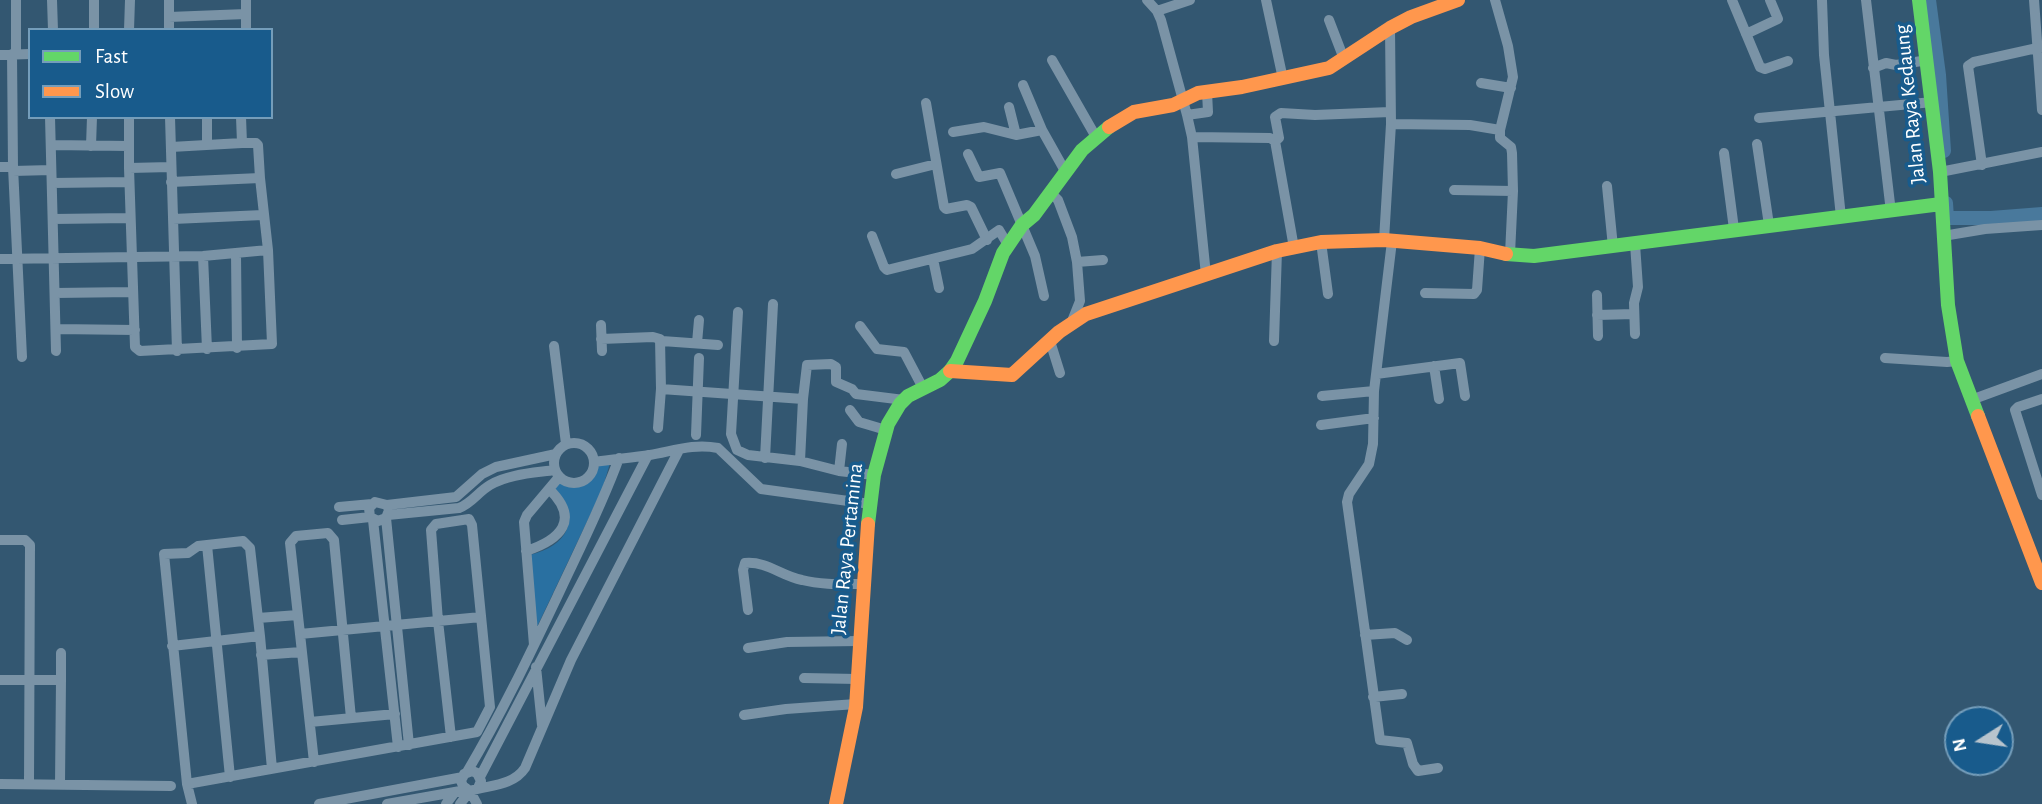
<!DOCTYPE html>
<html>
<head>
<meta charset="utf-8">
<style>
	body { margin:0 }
	#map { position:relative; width:2042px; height:804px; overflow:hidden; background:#335771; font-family:"Alegreya Sans",sans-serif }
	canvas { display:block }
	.legend { position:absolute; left:28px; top:28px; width:245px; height:91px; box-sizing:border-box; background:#185b8c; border:2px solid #749dba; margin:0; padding:9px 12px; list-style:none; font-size:21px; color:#fff }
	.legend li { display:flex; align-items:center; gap:14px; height:35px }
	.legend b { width:35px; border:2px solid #749dba }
	.north { position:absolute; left:1944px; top:706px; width:70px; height:70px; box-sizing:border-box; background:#185b8c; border:2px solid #749dba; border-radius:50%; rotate:258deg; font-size:19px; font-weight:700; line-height:28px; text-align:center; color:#fff }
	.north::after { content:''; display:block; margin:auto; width:24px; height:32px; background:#b8c4cd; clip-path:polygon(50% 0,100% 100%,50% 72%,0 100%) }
</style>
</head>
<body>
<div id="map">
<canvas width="2042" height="804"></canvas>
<ul class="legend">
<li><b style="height:9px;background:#63d668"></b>Fast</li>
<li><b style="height:9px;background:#ff974d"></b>Slow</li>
</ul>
<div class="north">N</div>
</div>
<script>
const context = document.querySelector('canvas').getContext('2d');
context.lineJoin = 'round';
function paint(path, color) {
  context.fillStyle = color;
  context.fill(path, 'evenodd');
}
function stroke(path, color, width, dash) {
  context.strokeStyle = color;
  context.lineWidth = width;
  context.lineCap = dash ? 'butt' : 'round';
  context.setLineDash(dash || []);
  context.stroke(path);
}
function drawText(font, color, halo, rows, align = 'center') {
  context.font = font + ' "Alegreya Sans",sans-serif';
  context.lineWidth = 7;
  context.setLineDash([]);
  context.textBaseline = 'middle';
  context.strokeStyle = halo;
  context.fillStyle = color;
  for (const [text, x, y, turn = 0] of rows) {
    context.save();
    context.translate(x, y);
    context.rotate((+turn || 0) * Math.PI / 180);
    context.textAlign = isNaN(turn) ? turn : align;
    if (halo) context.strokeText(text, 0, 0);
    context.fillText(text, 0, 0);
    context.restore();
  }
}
const green = new Path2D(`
	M610,463L602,490L535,631L530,555C567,546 582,520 555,489L560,482C579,491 592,486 599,465Z`);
const river = new Path2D(`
	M1929,0L1939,75L1944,151
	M1946,203L1947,218H1991L2042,214`);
const street = new Path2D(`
	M16,0V54
	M52,0L53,30
	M246,0V30
	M1147,0L1157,11L1161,20L1187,115L1192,137L1206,275
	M1266,0L1283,79
	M1495,0L1508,46L1513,77L1500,130V138L1511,147L1512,153L1513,191L1510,254
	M1732,0L1760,67L1765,69L1788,61
	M1822,0L1824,55L1841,217
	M1866,0L1891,212
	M2034,0L2042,110
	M1157,11L1190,0
	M169,17L246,14
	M1329,20L1344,59
	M94,30V0
	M129,30L130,0
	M169,30V0
	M1746,34L1778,19L1770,0
	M0,55L30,54
	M1052,60L1096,137
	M1873,68L1886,63L1896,65L1928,60
	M1481,83L1511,88
	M1023,85L1042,130L1065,171
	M926,103L944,207L946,209L967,205L971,207L987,240
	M1009,107L1016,135
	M1187,115L1208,112L1207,92
	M50,117L56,351
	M170,117L177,351
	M207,117V144
	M1759,118L1933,102
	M1391,124L1470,125L1500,130
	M953,132L984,127L1016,135L1042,130
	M1192,137L1270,138L1275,141L1294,248
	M1275,141L1279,138L1275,117L1281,113L1315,115L1390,112
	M242,143H256L258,145L260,178
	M1757,144L1769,225
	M51,145L129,146
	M91,146L92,117
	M171,147L242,143L241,117
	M1724,153L1734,229
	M968,154L979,177L1000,173L1035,256L1044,296
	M1982,165L1968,66L1974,62L2042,47
	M0,167H13L12,54
	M13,167L22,357
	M171,167L129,168L135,347L140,351L272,344L268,250L260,178L171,182
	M129,168V117
	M13,171L51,170
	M1940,172L2042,152
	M896,174L936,164
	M52,183L129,182
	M1607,186L1613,247
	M1454,190L1513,191
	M1050,192L1058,200L1072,237L1077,262L1080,301L1072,321
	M53,219L130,218
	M173,219L263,215
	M872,236L884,267L887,270L972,249L999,230L1008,245
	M1943,236L1985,229L2042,225
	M1384,240L1391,124L1390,28
	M1392,241L1374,391L1373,444L1369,464L1349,494L1347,502L1380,740L1407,743L1413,764L1418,771L1438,768
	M1321,242L1328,294
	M236,254L237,348
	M203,256L207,349
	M0,259L203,256L268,250
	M933,259L939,288
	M1077,262L1103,260
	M55,293L133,292
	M1425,293L1474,294L1477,290L1480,248
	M1597,295L1598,336
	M738,312L731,434L737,450L748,455L800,461L839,471L874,475
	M1597,315L1634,314
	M601,325L602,351
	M860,326L877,349L904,352L923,388
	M56,329L135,330
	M1635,334L1634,303L1638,287L1635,244
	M601,339L653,337L660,339L661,389L803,399L807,365L831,364L836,367V382L852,389L856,394L904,400
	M662,341L718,345
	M1050,341L1060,373
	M1274,341L1277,251
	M697,343L699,320
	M554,346L566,444
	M1885,358L1947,362L1957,361
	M1434,366L1439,399
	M1376,374L1460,363L1465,396
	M1322,396L1374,391
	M2042,399L2018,407L2015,410L2042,495
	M1971,400L2042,374
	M850,410L859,422L886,430
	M1321,425L1374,418
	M658,428L661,389
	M696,435L699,358
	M554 463a20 20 0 1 1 40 0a20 20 0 1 1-40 0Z
	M765,458L773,304
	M800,461L803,399
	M594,462C612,459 631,458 650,455C673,451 694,443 718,448L761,489L870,504
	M839,471L842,444
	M387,505L389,510L386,518L378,521L370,517L369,508L375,502L387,505L456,497L482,474L496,467L556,454
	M339,507L372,504
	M388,515L459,508C472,503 478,492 490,485C508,474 534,473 555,470
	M386,518L409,745
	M342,520L370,517
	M373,520L398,747
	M0,540H25L30,545L29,784
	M207,545L230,777
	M526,551C560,540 581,520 549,489
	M748,610L743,570L745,563C767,561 781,576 802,580C822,585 842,584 863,584
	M258,618L298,615
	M300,634L290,543L296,536L328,533L334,540L351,718
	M1365,635L1395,633L1407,640
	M260,636L272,769
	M534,645L524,522L527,515L559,477
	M172,646L260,636L250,548L243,541L198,546L188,553L164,554L187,784L192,804
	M748,648L787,642L859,641
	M61,653V680
	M261,655L301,652
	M536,667L542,725
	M804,678L857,679
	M0,680H61L60,784
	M1373,697L1402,694
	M744,715L786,709L856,704
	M310,722L395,714
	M314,762L300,634L481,617
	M467,772C501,715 529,656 558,595C579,550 602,505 619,458
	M480,777L648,455
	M0,784L171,786
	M187,784L477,732L490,707L472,525L469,519L436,524L431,530L438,621L451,737
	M478,788L481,781L477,773L472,771L464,774L461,781L463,786L470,791C489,785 513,786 525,768L571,660L679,450
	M319,804L463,777
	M387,804L466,790
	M446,804L455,792
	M460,804L470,791L477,804`);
const fast = new Path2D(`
	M1919,0L1940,172L1948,305L1957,361L1978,416
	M1506,254L1534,256L1941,204
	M868,524L874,475L888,424L900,404L908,396L940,380L950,371L957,361L985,301L1003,253L1022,225L1034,215L1082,150L1109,127`);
const slow = new Path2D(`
	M1109,127L1134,112L1173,105L1198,93L1242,87L1329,68L1390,28L1411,17L1458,0
	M950,371L1012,375L1059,332L1086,314L1277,251L1321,242L1384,240L1480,248L1506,254
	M1978,416L2042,583
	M836,804L856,707L868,524`);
const streetNames = [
	["Jalan Raya Kedaung",1910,104,-96],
	["Jalan Raya Pertamina",847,549,-84]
];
paint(green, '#2970a1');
stroke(river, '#49799c', 14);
stroke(street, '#7a93a6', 10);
stroke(fast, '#63d668', 14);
stroke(slow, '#ff974d', 14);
drawText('21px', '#fff', '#185b8c', streetNames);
</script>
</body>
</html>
